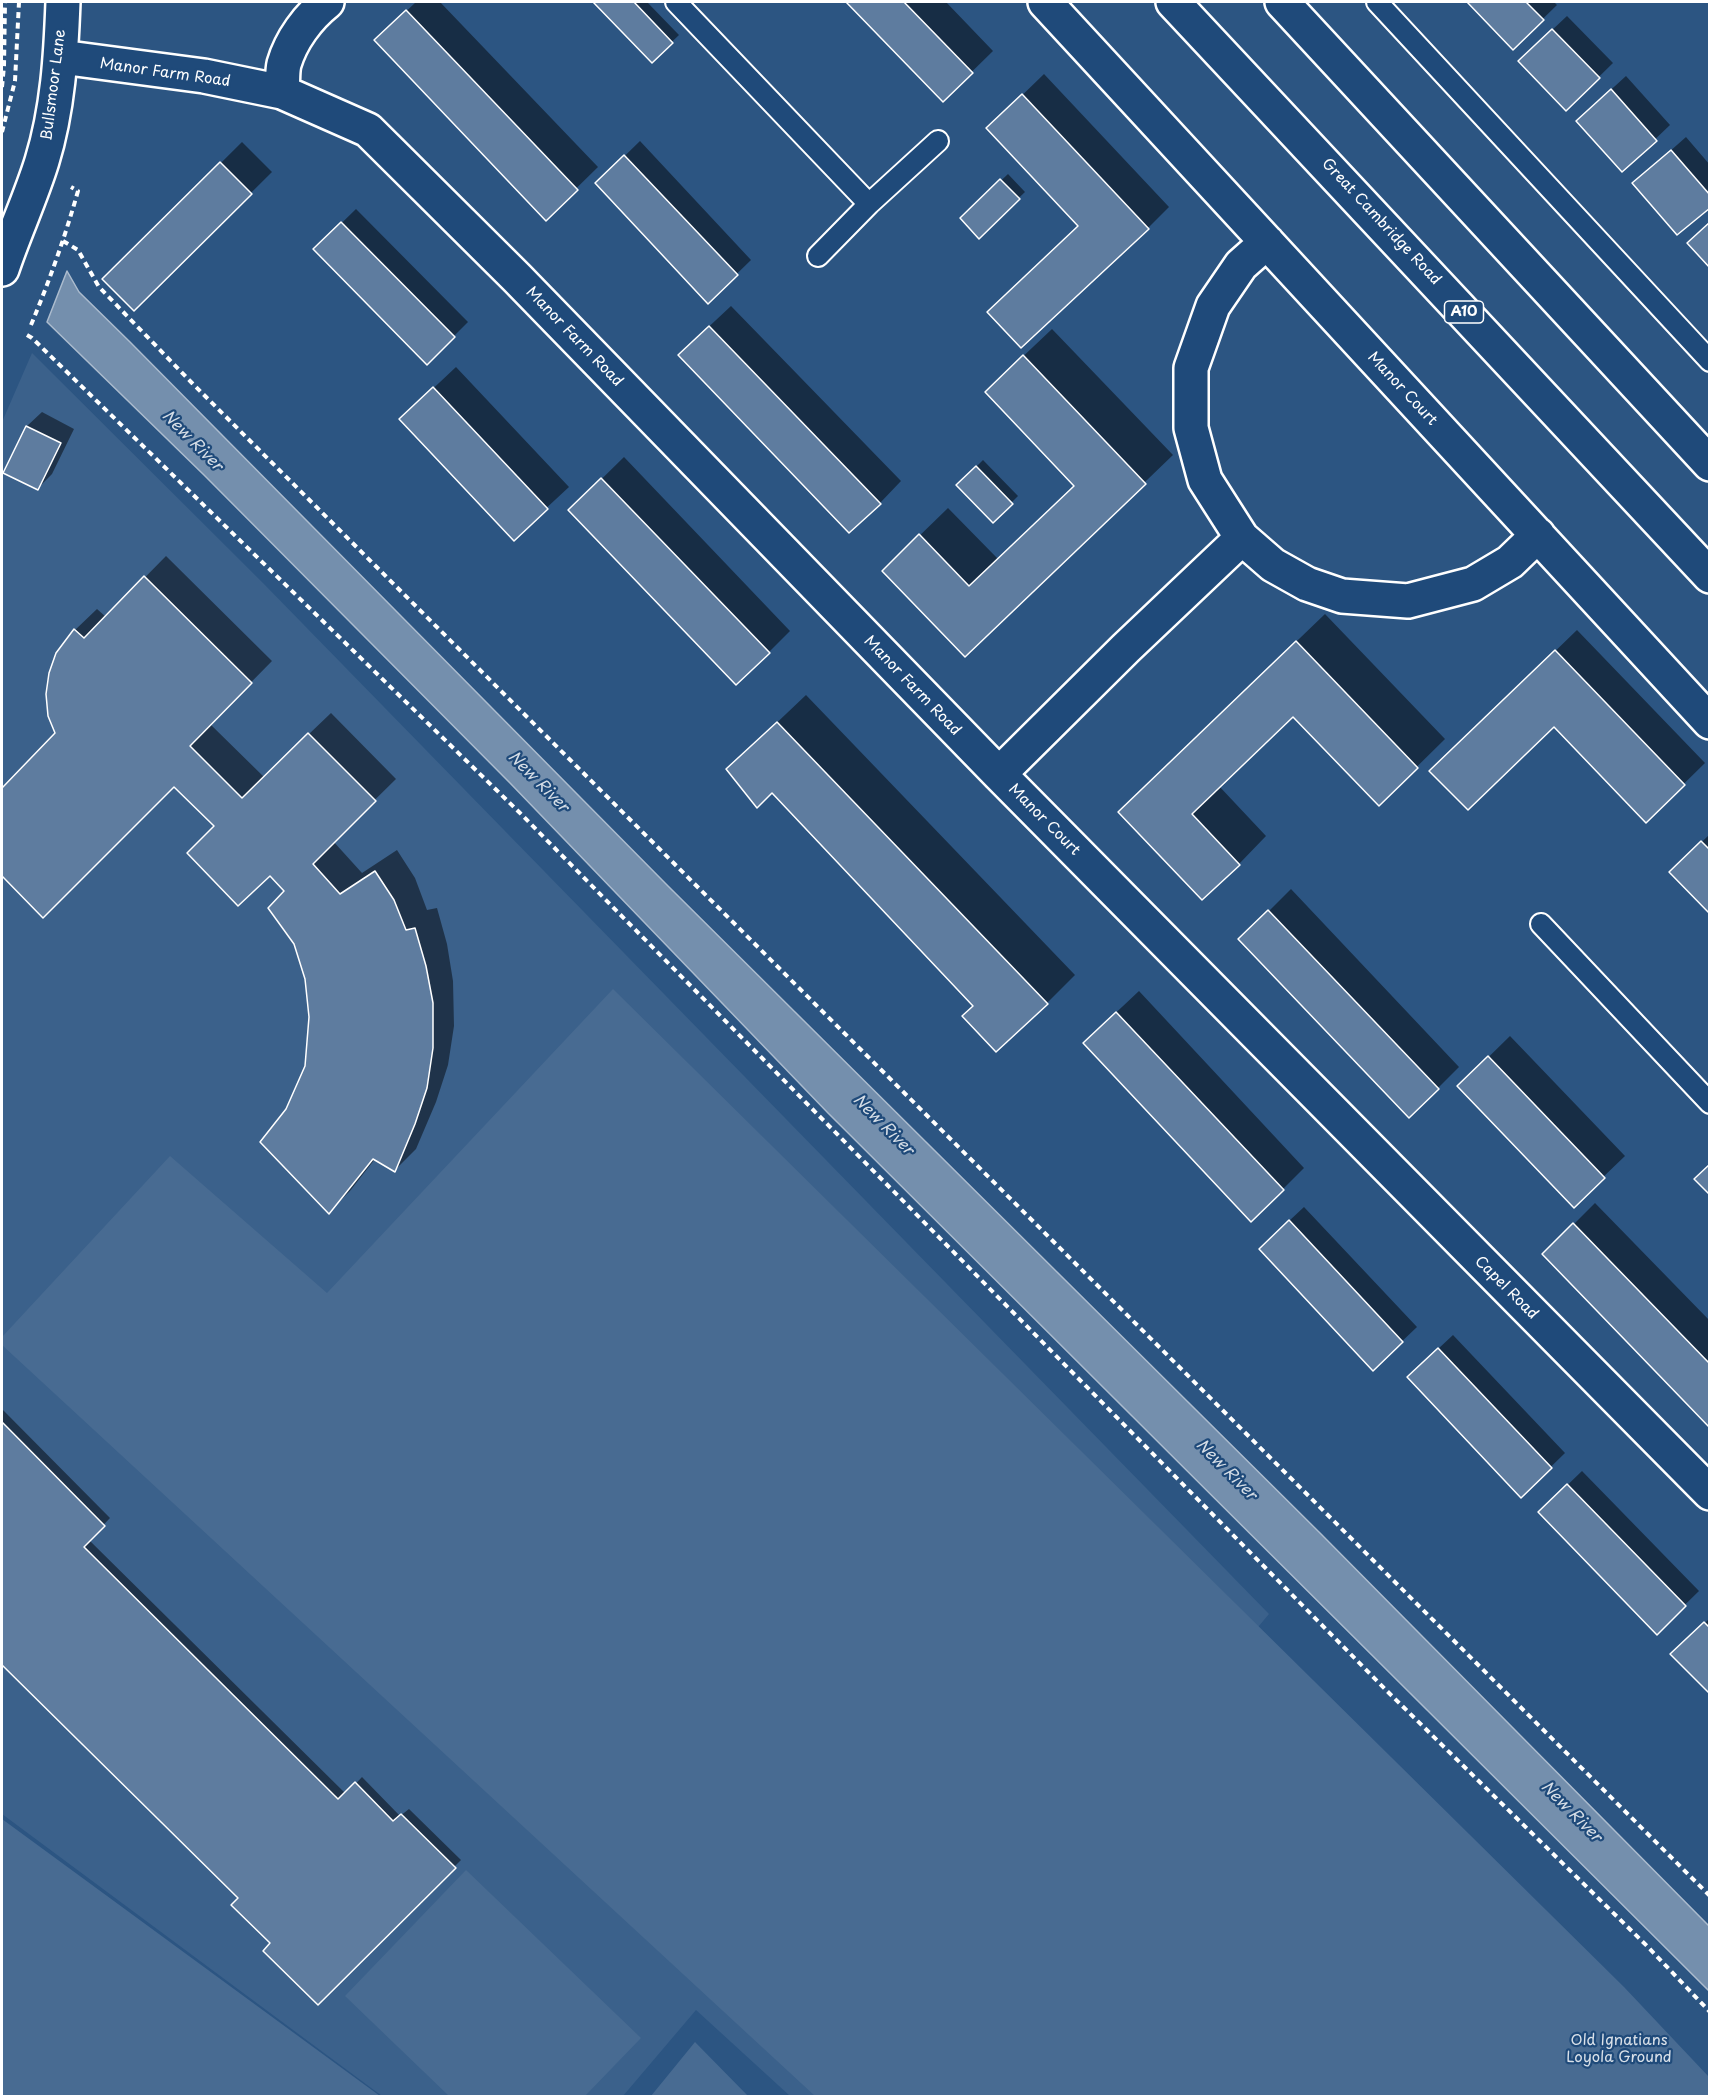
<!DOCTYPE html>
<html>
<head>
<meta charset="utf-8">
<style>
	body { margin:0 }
	#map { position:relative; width:1711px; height:2098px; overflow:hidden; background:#2c5582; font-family:"Playpen Sans",sans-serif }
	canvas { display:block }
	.frame { position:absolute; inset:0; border:3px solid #fff; pointer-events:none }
</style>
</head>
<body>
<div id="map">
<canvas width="1711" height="2098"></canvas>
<div class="frame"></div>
</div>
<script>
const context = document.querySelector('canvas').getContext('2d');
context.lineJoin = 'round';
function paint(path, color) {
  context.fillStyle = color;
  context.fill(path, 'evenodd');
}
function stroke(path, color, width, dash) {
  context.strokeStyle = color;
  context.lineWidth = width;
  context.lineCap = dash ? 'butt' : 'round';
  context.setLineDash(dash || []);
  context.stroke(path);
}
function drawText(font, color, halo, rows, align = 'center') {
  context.font = font + ' "Playpen Sans",sans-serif';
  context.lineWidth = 4.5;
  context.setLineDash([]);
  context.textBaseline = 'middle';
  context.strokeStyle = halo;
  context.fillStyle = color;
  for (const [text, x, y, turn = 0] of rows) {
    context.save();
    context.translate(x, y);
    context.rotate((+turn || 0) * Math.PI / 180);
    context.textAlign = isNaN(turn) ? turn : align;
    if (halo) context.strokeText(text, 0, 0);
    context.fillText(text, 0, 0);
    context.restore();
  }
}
const built = new Path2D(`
	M32,353L263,583L1269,1614L864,2096H790L696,2010L623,2096H382L2,1814V422Z`);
const green = new Path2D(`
	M613,989L1624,1987L1709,2077V2096H815L2,1345V1337L170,1156L327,1293Z
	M2,1819L380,2096H2Z
	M466,1870L641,2038L585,2096H449L345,1996Z
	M695,2042L748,2096H651Z`);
const water = new Path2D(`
	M67,271L79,292L130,342L668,886L1320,1533L1709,1926V1991L828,1113L510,783L204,475L47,322Z`);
const shadow = new Path2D(`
	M416,2H440L598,167L546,218L398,19Z
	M595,2H647L679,35L652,61Z
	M848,2H946L993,51L943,100Z
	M1469,2H1554L1557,5L1513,48Z
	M1567,16L1613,63L1566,109L1534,47Z
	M1044,74L1169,207L1148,228L1080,226L1010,107Z
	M1626,76L1670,125L1623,170L1592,107Z
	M1686,137L1710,165V206L1634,183Z
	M640,141L751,260L709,301L597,183Z
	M242,142L272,172L134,309L104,279Z
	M1008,174L1025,192L979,236L962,218Z
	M356,209L468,322L427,363L315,249Z
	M731,306L901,481L880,503L701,334Z
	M1052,329L1173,455L965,655L912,543L948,508L998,559L1076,485L1015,364Z
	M456,367L569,487L514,538L423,398Z
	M42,412L74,429L52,474L37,489L5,472L27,426Z
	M624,457L790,631L769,652L570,510Z
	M983,460L1018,496L993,521L958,485Z
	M166,556L272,661L210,724L264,777L331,713L396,779L333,841L362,873L397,850L415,878L427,910L437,908L447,944L453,981L454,1026L448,1065L436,1102L416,1149L395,1170L375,1159L350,1191L329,1212L288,1110L307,1066L311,1017L306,979L286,891L174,785L43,915L2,874V790L56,733L57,654L75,630L97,609L106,617Z
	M1325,614L1445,739L1379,804L1293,715L1219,786L1266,836L1239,864L1148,784Z
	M1577,630L1705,763L1646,821L1554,725L1453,750Z
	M806,695L1075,975L1047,1003L975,1006L772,791L728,769Z
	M1710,834V912L1671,872Z
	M1291,889L1459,1067L1438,1088L1262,918Z
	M1139,991L1304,1168L1283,1189L1106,1022Z
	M1510,1036L1625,1156L1574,1205L1459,1086Z
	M1595,1203L1710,1321V1425L1544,1254Z
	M1304,1207L1417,1327L1373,1369L1275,1234Z
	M1453,1335L1565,1453L1521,1496L1423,1363Z
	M2,1409L110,1518L89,1540L346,1794L362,1777L400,1816L409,1809L461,1860L318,2003L272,1943L240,1898L2,1663Z
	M1582,1471L1699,1591L1657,1632L1554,1498Z
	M1710,1618V1692L1673,1654Z`);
const building = new Path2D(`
	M593,2H634L673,43L652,63Z
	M846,2H904L973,73L943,102Z
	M1467,2H1526L1544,20L1513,50Z
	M406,10L578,190L546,221L374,40Z
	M1552,29L1600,78L1566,111L1518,61Z
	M1611,89L1657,141L1622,172L1576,121Z
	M1022,94L1149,229L1021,348L987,312L1078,226L986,128Z
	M1671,150L1710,195V208L1677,235L1632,183Z
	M624,155L738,275L708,304L595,183Z
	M220,162L252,194L134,311L102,279Z
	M1000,179L1020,199L979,239L960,218Z
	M341,222L455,337L427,365L313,249Z
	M1710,222V268L1687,243Z
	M709,326L881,504L849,533L678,355Z
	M1023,355L1146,484L965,657L882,571L919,534L969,586L1074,486L985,392Z
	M433,387L548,509L514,541L399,419Z
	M26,426L61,443L38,490L3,473Z
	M976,466L1013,504L993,523L956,485Z
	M601,478L770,653L736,685L568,510Z
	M144,576L252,683L190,746L242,798L308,733L376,801L313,864L340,894L375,871L394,900L406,930L415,928L426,966L433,1003V1048L427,1088L415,1124L395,1172L373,1159L329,1214L260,1142L286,1109L305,1066L309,1017L305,979L294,944L268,908L284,891L270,876L238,906L187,853L214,826L174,787L43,918L2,876V788L55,733L48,716L46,694L49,673L56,653L74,629L84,638Z
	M1296,641L1418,768L1379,806L1293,717L1192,814L1240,865L1202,900L1118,812Z
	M1555,650L1685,785L1646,823L1554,727L1468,810L1429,771Z
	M777,722L1048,1004L996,1052L962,1016L973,1006L772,793L757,808L726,769Z
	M1701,841L1710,850V914L1669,872Z
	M1268,910L1439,1089L1409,1118L1238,939Z
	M1116,1012L1284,1190L1251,1222L1083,1043Z
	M1488,1056L1605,1178L1574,1208L1457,1086Z
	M1710,1164V1195L1694,1179Z
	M1289,1220L1403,1342L1373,1371L1259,1249Z
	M1573,1223L1710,1364V1428L1542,1254Z
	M1438,1348L1552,1468L1521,1498L1407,1377Z
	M2,1422L105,1526L84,1547L338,1799L355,1782L393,1821L401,1814L456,1868L318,2005L263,1951L270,1943L231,1905L238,1898L2,1665Z
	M1567,1484L1686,1606L1657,1635L1538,1512Z
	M1704,1622L1710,1628V1694L1670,1654Z`);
const path = new Path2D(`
	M2,87L4,66L5,2
	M2,132L15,81L19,2
	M63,241L78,250L99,287L192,383L1710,1896
	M31,325C49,282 65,237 78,191L71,187
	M27,335L32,338L519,812L1389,1693L1647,1946L1710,2012`);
const lane = new Path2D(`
	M676,2L869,204
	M1377,2L1710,361
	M818,256L869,204L938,141
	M1541,924L1710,1103`);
const street = new Path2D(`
	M1045,2L1710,722
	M61,57L204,76L282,92L368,130L517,278L999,774L1710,1493
	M282,92C283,83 282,72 284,64C291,40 308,17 327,2
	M1267,242L1241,265L1213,306L1191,368V428L1205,480L1242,538L1273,565L1307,584L1342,596L1408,601L1473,584L1510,562L1538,535
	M2,269C14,233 31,197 42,161C58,109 61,55 63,2
	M999,774L1126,648L1242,538`);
const highway = new Path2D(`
	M1173,2L1710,576
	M1282,2L1710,464`);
const shields = [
	[1464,312,39]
];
const shieldNames = [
	["A10",1464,312]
];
const streetNames = [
	["Manor Farm Road",165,73,8],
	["Bullsmoor Lane",54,85,-83],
	["Great Cambridge Road",1381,222,47],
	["Manor Farm Road",574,337,46],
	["Manor Court",1402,389,47],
	["Manor Farm Road",912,686,46],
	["Manor Court",1044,820,45],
	["Capel Road",1506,1288,45]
];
const parkNames = [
	["Old Ignatians",1619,2041],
	["Loyola Ground",1619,2058]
];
const waterNames = [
	["New River",192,441,45],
	["New River",538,782,45],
	["New River",883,1125,45],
	["New River",1226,1470,45],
	["New River",1571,1812,45]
];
paint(built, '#3b618b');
paint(green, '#486b92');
paint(water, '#748fad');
stroke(water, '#acbcce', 1.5);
paint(shadow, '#0007');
paint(building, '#5e7c9f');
stroke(building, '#fff', 1.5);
stroke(lane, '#fff', 24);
stroke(street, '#fff', 38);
stroke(highway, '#fff', 38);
stroke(path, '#fff', 4, [6, 4.5]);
stroke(lane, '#1f4a7a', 20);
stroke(street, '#1f4a7a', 33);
stroke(highway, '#1f4a7a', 33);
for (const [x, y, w] of shields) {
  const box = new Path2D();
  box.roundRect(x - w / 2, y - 11, w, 22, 4.5);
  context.fillStyle = '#1f4a7a';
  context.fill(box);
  stroke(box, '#fff', 1.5);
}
drawText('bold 14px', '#fff', null, shieldNames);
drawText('15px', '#fff', '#1f4a7a', streetNames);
drawText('15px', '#dae1e9', '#1f4a7a', parkNames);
drawText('italic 16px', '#d5dde6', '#1f4a7a', waterNames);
</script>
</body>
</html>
